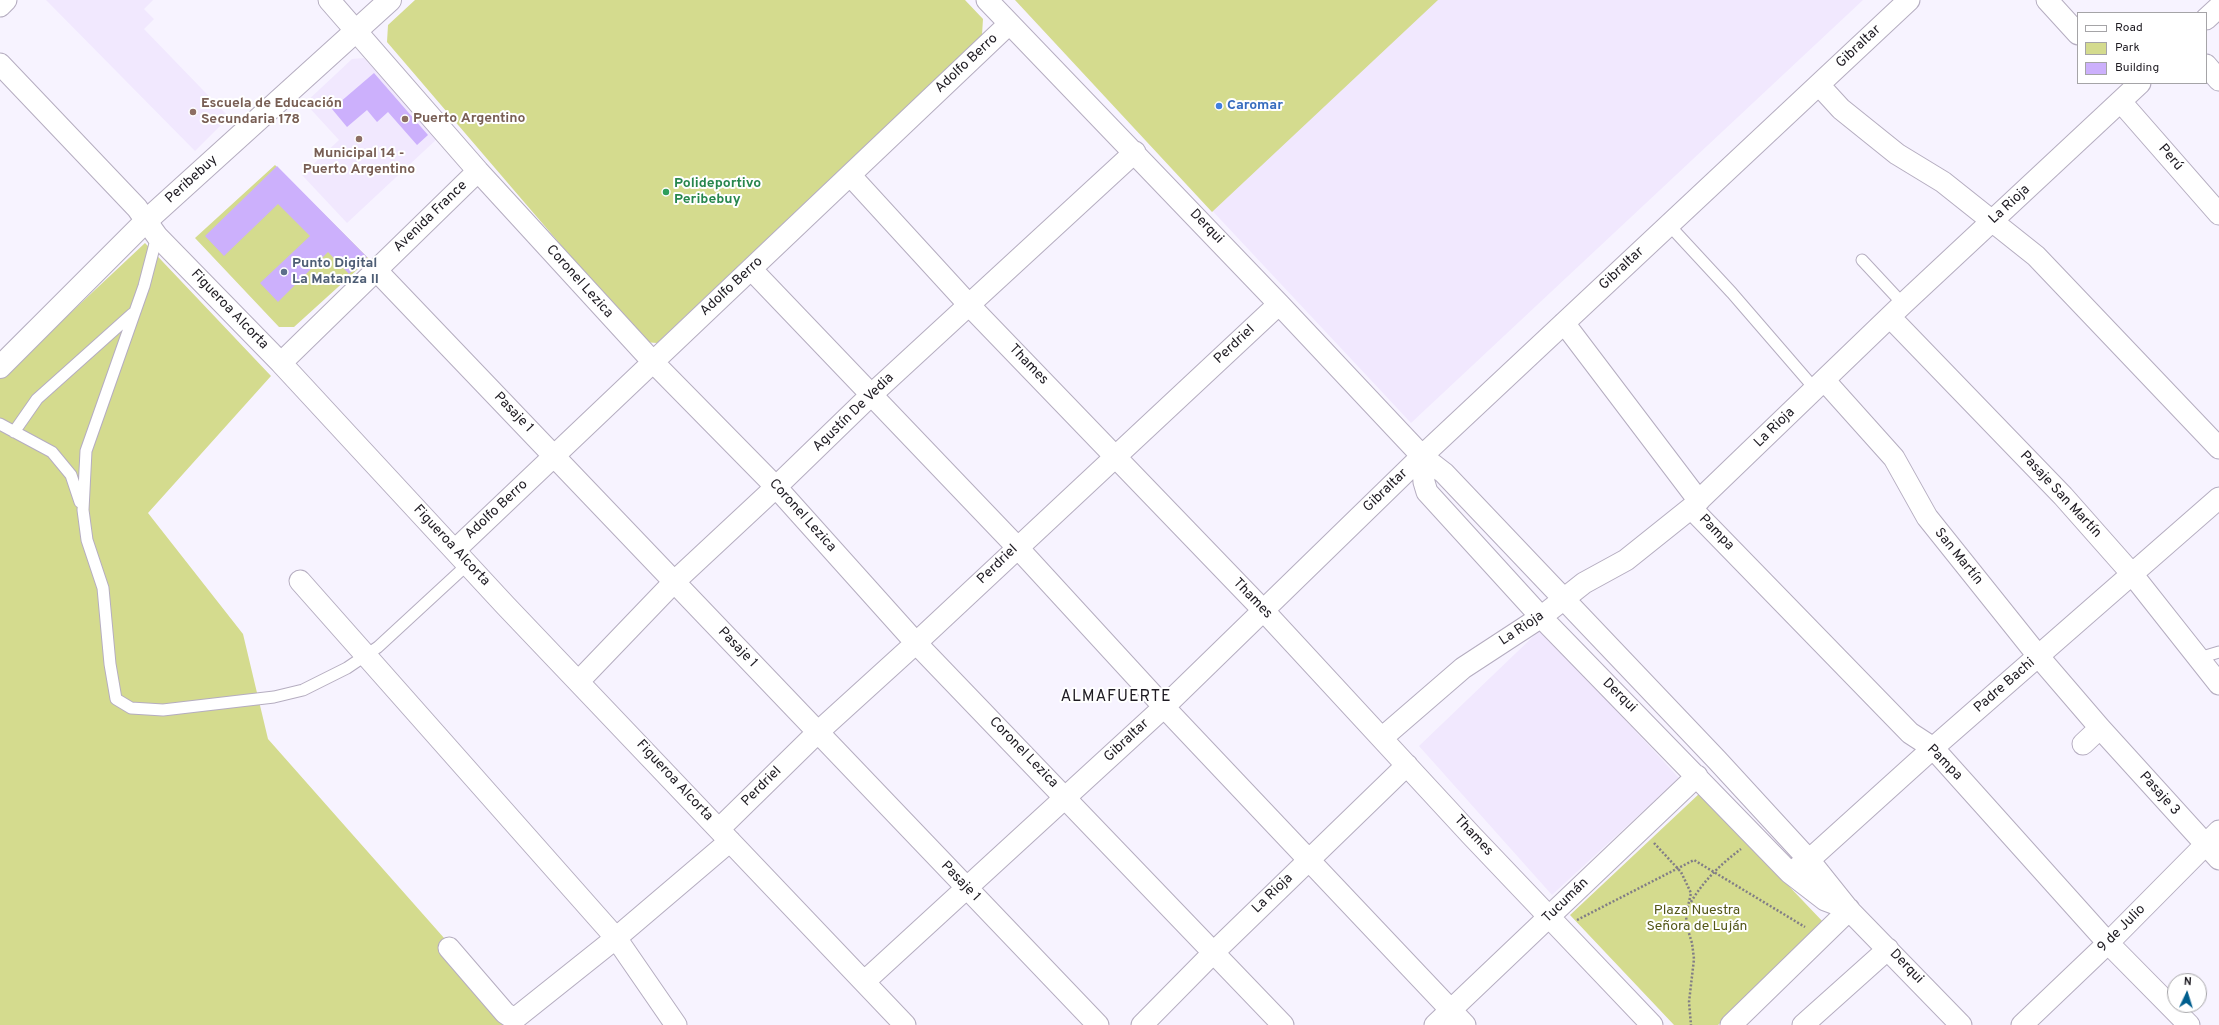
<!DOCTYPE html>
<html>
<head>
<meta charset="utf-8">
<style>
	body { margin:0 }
	#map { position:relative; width:2219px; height:1025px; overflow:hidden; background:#f7f3ff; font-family:Overpass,sans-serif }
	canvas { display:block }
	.legend { position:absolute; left:2077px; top:12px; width:130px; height:72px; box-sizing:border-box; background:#fff; border:1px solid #a5a4a7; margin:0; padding:5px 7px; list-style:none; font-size:12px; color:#1e1b22 }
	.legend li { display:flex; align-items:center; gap:8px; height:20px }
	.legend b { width:20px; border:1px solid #a5a4a7 }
	.north { position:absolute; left:2167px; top:973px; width:40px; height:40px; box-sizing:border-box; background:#fff; border:1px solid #a5a4a7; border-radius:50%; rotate:4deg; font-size:11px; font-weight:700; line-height:16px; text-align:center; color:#1e1b22 }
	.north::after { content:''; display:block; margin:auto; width:14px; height:18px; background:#005e8e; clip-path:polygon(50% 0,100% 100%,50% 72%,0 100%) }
</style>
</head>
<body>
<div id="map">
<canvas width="2219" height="1025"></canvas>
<ul class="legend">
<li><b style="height:5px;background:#fff"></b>Road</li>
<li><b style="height:11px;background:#d4db8e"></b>Park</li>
<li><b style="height:11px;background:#ccb0fc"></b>Building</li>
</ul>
<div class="north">N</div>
</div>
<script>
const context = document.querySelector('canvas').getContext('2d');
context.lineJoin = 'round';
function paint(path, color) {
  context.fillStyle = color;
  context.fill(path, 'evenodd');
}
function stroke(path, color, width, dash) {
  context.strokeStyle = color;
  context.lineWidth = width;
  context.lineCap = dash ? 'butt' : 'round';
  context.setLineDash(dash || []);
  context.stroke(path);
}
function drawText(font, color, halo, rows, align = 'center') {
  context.font = font + ' Overpass,sans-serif';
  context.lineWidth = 4;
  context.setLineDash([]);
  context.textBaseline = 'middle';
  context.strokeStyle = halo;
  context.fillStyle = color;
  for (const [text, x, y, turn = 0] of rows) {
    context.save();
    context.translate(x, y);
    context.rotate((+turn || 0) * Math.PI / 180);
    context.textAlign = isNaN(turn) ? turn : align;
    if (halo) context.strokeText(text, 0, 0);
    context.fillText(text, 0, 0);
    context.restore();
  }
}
const built = new Path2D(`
	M46,0H153L144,9L154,19L144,29L229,117L195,151Z
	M1015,0H1863L1411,423Z
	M364,58L438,138L347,223L302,175L339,140L305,103L352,59Z
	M1541,629L1679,778L1552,895L1419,746Z`);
const green = new Path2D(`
	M415,0H965L983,19L982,35L657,343L644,342L387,42L388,25Z
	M1015,0H1438L1212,212Z
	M275,165L369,259L294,327H279L195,238Z
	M145,243L271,376L148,513L243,634L268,739L521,1025H0V379Z
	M1700,793L1825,924L1718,1025H1674L1570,915Z`);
const building = new Path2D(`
	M374,73L428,135L417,145L388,112L377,122L367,110L347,127L332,109Z
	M277,166L367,257L349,274L328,252L278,302L260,283L310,236L278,204L224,256L205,236Z`);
const path = new Path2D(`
	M1654,843L1681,872L1691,893L1686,915L1687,927L1692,943L1694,959L1689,1002L1691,1025
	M1691,902C1704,880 1721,864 1741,849
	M1577,920L1694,860L1805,927`);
const service = new Path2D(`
	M1669,225L1732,293L1815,389
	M157,236L144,286L86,451L83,510L87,540L103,588L110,664L116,699L131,708L163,710L274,697L303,690L347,668L378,647L468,564
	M1862,260L1903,304
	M0,424L52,452L71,475L80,502
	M14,432L37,399L132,314
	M2199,658L2219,652`);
const minor = new Path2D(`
	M329,0L478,171L653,362L776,487L916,643L1283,1025
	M987,0L1279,304L1422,456L1444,473L1717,760L1809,860L1849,910L1961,1025
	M2047,0L2078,34
	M0,6L6,0
	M2206,19L2219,7
	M0,64L137,208L157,236L281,363L505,605L905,1025
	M2206,65L2219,80
	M1819,85L1841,109L1897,154L1943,182L2036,256L2219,448
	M2121,102L2219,214
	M850,175L970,306L1264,611L1472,836L1652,1025
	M751,269L1017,547L1164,707L1465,1025
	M376,270L1098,1025
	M1890,317L2063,496L2132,574L2219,684
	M1564,323L1699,501
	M281,363L478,171
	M1825,381L1894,458L1927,517L2039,657L2100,728L2219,859
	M1422,456L1424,482L1427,492L1541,617L1790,873L1825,900L1849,909
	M1691,508L1910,733L1933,748L2108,943L2189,1025
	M455,550L1009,24
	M300,581L616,938L730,841
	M579,681L674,582L776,487L871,395L1135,152
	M1382,738L1463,668L1541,617L1584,583L1626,560L1691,508L1903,304L2140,83
	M2083,744L2100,728
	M719,829L818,732L916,643L1279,304
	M1798,867L1809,860L1933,748L2219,498
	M449,948L505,1013L511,1017H517L616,938L676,1025
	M864,982L1164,707L1422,456L1909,0
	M1142,1025L1214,952L1407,765
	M1435,1025L1697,776
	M1731,1025L1849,910
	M1803,1025L1888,949
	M2022,1025L2108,943L2219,831`);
const tertiary = new Path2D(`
	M0,367L146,221L390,0`);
const markers = [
	[1219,106,4,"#3f7fe0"],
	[193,112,4,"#8d6e63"],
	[405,119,4,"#8d6e63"],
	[359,139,4,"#8d6e63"],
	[666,192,4,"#2e9e5b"],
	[284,272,4,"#5c6f8a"]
];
const streetNames = [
	["Gibraltar",1859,47,-43],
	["Adolfo Berro",967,64,-43],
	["Perú",2170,158,49],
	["Peribebuy",192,180,-42],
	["La Rioja",2010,205,-43],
	["Avenida France",431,217,-44],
	["Derqui",1206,227,46],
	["Gibraltar",1622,269,-43],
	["Coronel Lezica",579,282,48],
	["Adolfo Berro",732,287,-43],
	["Figueroa Alcorta",229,310,46],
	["Perdriel",1235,345,-43],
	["Thames",1028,365,46],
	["Pasaje 1",513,413,46],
	["Agustín De Vedia",854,413,-44],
	["La Rioja",1775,428,-44],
	["Gibraltar",1386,491,-44],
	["Pasaje San Martín",2060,495,47],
	["Adolfo Berro",497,510,-43],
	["Coronel Lezica",802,516,48],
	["Pampa",1716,533,46],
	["Figueroa Alcorta",451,546,47],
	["San Martín",1958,557,51],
	["Perdriel",998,565,-44],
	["Thames",1252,599,46],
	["La Rioja",1522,629,-34],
	["Pasaje 1",737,648,46],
	["Padre Bachi",2005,686,-41],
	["Derqui",1619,696,45],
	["Gibraltar",1127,741,-43],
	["Coronel Lezica",1023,753,46],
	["Pampa",1944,763,45],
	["Figueroa Alcorta",674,781,47],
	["Perdriel",762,787,-45],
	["Pasaje 3",2159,794,48],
	["Thames",1473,836,47],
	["Pasaje 1",960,882,46],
	["La Rioja",1273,894,-44],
	["Tucumán",1566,901,-44],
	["9 de Julio",2122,929,-45],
	["Derqui",1906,967,46]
];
const educationNames = [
	["Escuela de Educación",201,104],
	["Secundaria 178",201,120],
	["Puerto Argentino",413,119],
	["Municipal 14 -",359,154,"center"],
	["Puerto Argentino",359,170,"center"]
];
const shopNames = [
	["Caromar",1227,106]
];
const leisureNames = [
	["Polideportivo",674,184],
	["Peribebuy",674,200]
];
const serviceNames = [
	["Punto Digital",292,264],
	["La Matanza II",292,280]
];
const parkNames = [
	["Plaza Nuestra",1697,911],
	["Señora de Luján",1697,927]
];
const quarterNames = [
	["ALMAFUERTE",1116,698]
];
paint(built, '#f1e8fe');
paint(green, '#d4db8e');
paint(building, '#ccb0fc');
stroke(service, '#b5adc0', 13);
stroke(minor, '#b5adc0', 23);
stroke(tertiary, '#b5adc0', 24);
stroke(path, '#817d86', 2.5, [2, 2]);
stroke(service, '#fff', 11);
stroke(minor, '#fff', 21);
stroke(tertiary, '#fff', 22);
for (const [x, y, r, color] of markers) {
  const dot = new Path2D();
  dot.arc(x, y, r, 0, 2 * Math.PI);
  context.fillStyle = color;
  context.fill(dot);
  stroke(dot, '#fff', 1.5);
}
drawText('14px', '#1e1b22', '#fff', streetNames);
drawText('bold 14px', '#785e54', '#fff', educationNames, 'left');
drawText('bold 14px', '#366cbe', '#fff', shopNames, 'left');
drawText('bold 14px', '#27864d', '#fff', leisureNames, 'left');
drawText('bold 14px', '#4e5e75', '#fff', serviceNames, 'left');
drawText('14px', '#545718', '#fff', parkNames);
context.letterSpacing = '1px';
drawText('16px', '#1e1b22', '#fff', quarterNames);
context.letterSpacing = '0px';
</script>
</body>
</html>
